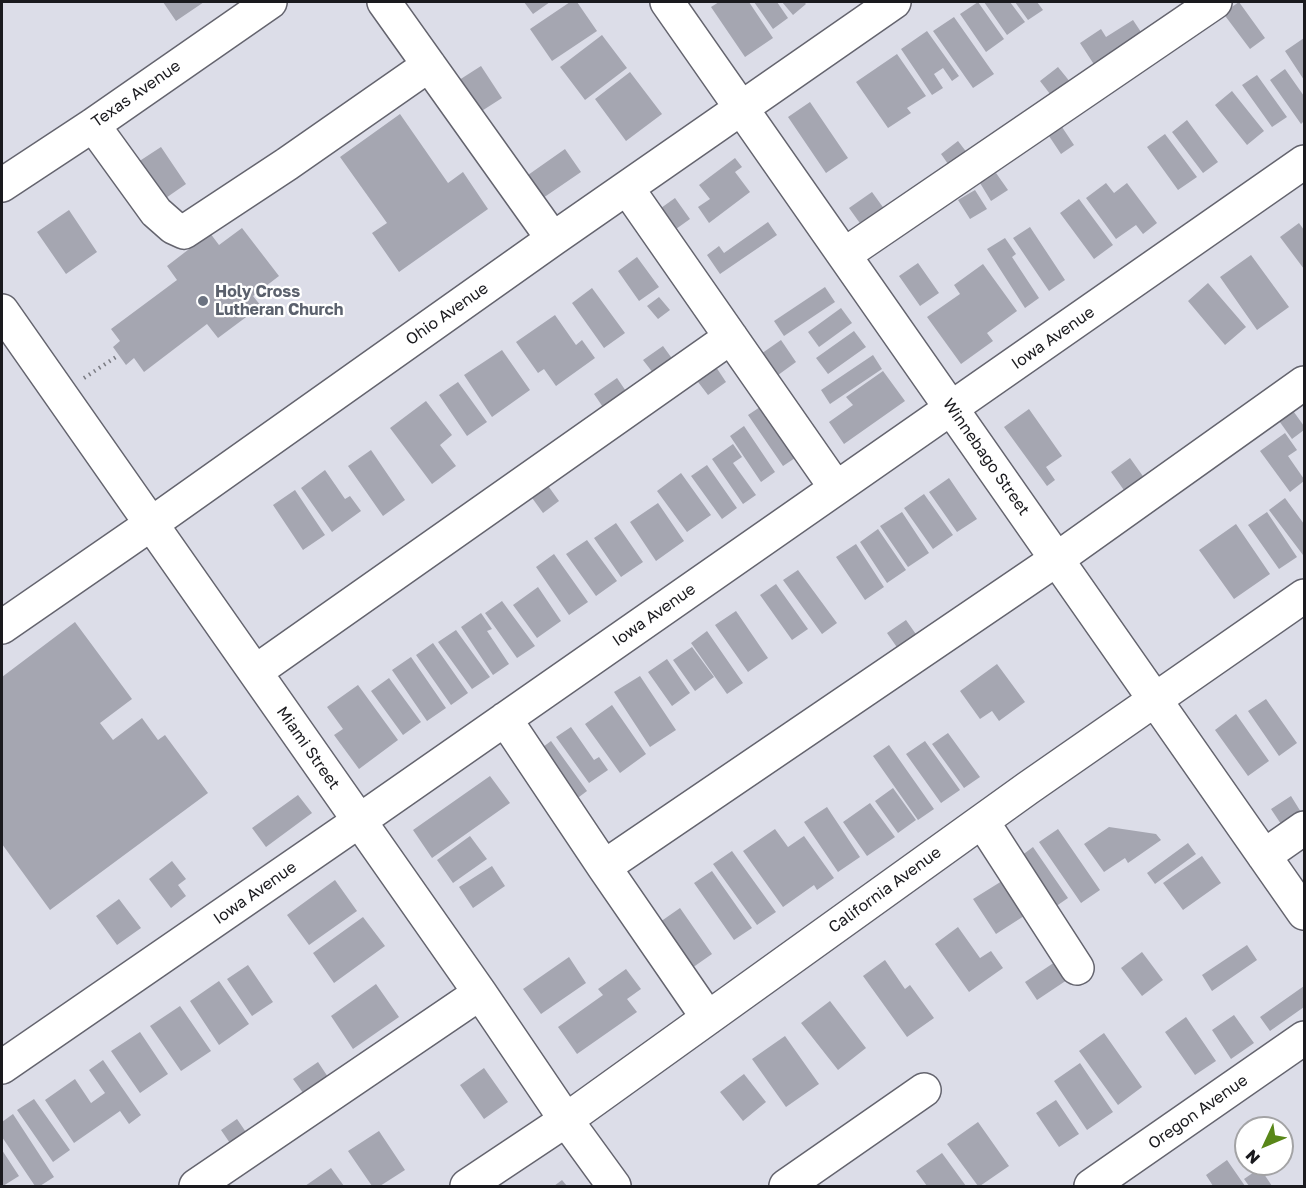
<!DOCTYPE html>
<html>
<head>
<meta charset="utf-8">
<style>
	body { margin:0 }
	#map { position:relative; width:1306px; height:1188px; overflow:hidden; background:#dcdde8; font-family:"Golos Text",sans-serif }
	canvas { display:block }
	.frame { position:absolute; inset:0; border:3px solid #1a1a1e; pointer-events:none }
	.north { position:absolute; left:1234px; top:1116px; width:60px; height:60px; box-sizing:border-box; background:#fff; border:2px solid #a3a3a5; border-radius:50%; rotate:226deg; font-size:16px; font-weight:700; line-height:24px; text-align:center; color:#1a1a1e }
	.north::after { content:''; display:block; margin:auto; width:21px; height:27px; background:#598719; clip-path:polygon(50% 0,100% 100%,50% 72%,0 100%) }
</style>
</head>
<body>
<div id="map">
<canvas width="1306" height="1188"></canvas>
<div class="frame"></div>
<div class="north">N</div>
</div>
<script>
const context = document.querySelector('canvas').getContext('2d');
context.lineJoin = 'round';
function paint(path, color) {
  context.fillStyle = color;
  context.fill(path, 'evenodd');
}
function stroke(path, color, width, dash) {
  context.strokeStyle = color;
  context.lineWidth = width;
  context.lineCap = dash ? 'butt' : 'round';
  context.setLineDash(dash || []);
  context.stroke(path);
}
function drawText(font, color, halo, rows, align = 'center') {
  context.font = font + ' "Golos Text",sans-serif';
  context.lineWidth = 4.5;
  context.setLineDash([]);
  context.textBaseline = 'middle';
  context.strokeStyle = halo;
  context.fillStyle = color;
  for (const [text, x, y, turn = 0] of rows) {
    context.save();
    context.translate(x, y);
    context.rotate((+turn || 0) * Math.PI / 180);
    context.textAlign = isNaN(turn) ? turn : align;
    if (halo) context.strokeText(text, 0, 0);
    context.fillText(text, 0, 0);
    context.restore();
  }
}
const building = new Path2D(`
	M163,2H204L176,21Z
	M524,2H550L533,14Z
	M570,2H577L597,31L552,61L530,29Z
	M719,2H749L773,38L745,57L711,7Z
	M754,2H777L788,18L773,29Z
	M782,2H804L806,4L793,15Z
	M978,2L1004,39L986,52L960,14Z
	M984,2H1010L1025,22L1007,35Z
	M1015,2H1037L1043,10L1028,20Z
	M1239,2L1265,38L1250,49L1223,13Z
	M954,17L994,74L973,88L933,31Z
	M1133,20L1145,38L1097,69L1080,43L1101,29L1106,37Z
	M927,31L959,76L952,81L943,68L934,74L943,88L932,95L901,49Z
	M602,35L627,68L585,100L560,67Z
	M1304,38V80L1285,51Z
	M897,54L926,96L907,108L911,113L888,128L856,82Z
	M481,66L502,98L477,114L456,82Z
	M1058,67L1075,88L1057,103L1040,81Z
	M1285,69L1304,96V121L1301,124L1270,80Z
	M630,72L662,114L626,141L595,99Z
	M1257,75L1287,117L1272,127L1242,85Z
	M1232,91L1264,131L1247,145L1215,105Z
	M810,102L848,158L826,173L788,117Z
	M400,114L448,183L463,172L488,209L399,272L372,233L387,223L340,157Z
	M1187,120L1218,162L1203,173L1172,132Z
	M1062,127L1074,145L1061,154L1049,136Z
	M1165,134L1197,177L1178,190L1147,147Z
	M958,141L971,158L953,171L941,154Z
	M161,147L186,184L163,200L138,162Z
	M565,149L581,172L543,198L528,175Z
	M735,158L742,167L735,172L750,192L709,223L698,207L710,199L699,185Z
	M996,173L1008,190L991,201L980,183Z
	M1106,183L1114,193L1127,183L1157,223L1143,234L1136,225L1116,239L1086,198Z
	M975,190L987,209L970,219L958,200Z
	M872,192L890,217L867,233L849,208Z
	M675,198L690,219L669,234L654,213Z
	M1079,199L1113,245L1094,259L1060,213Z
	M69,210L97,252L66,274L37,232Z
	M768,222L777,235L720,274L707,255L719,246L724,253Z
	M1299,223L1304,230V269L1280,237Z
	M1030,227L1065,280L1049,291L1013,238Z
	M242,228L279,276L253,296L261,306L218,338L207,324L144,372L134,358L126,365L113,347L120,341L111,329L177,280L167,266L210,233L219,245Z
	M1005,238L1016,254L1012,257L1039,298L1025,308L987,249Z
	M1251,255L1289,307L1257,330L1220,277Z
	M637,257L659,287L639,301L618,271Z
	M918,263L939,293L920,306L899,276Z
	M983,264L1017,311L987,333L993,341L961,364L927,317L960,294L954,285Z
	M1208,283L1246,327L1225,345L1188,301Z
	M825,287L835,302L784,336L774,321Z
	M592,288L625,333L604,348L572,303Z
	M659,297L670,310L658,319L647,306Z
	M841,308L852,323L819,347L808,332Z
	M555,315L576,345L582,340L595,358L556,386L544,369L538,373L516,342Z
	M854,331L866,347L828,374L816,358Z
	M781,340L796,362L774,378L758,356Z
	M663,346L676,364L657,378L643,360Z
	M502,350L530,390L492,417L464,375Z
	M873,355L882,369L830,404L821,390Z
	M714,364L726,382L708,395L695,378Z
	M883,371L905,401L844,444L829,422L853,405L846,397Z
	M617,378L632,400L609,416L594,394Z
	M458,382L487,422L467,436L439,395Z
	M426,401L452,435L440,445L456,466L432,484L390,428Z
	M763,405L798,456L783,466L748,415Z
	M1291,408L1304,426V430L1292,439L1277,418Z
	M1029,409L1062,456L1046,467L1055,480L1047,486L1004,427Z
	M744,426L775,472L761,482L730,436Z
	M1285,433L1297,450L1288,456L1304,479V481L1290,492L1260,451Z
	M733,444L742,457L733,463L756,495L743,504L712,459Z
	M371,450L405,500L383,516L348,466Z
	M1130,458L1145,479L1126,493L1111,472Z
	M707,465L737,508L722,519L691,476Z
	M325,470L345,499L350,496L361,511L332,532L301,488Z
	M681,473L711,515L687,532L657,491Z
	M949,478L977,519L957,532L929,492Z
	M546,483L559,501L543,513L530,495Z
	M295,490L325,535L303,550L273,505Z
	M924,494L953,535L933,549L904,508Z
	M1285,498L1304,524V555H1303L1269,510Z
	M658,503L684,541L656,561L630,522Z
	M902,512L929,553L908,567L880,526Z
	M1267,512L1297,557L1279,569L1248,525Z
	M616,523L643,562L621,577L594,538Z
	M1236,524L1270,574L1234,599L1199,550Z
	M878,529L906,570L887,583L860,542Z
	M587,540L617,581L596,596L566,554Z
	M856,544L884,587L865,600L836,557Z
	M554,554L588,602L569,615L536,567Z
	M798,570L837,623L822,634L783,580Z
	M776,584L808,629L792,640L760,595Z
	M538,587L561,621L537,638L513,605Z
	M502,601L535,646L517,658L485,613Z
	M736,611L768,658L748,672L715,625Z
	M481,613L492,629L487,631L509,664L493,675L461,627Z
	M906,620L920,640L901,653L887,633Z
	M75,622L132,699L100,723L113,740L142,718L158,740L165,735L208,793L50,910L2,844V677Z
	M456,630L490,677L472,689L438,642Z
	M707,631L743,683L727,694L691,643Z
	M433,643L468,693L451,705L416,655Z
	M692,647L714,677L695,691L673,660Z
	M411,657L446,708L427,721L392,670Z
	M667,659L690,693L672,706L648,672Z
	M997,664L1025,702L999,721L992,711L980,719L960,691Z
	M640,676L676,730L650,747L614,692Z
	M389,678L421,722L403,735L371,691Z
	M358,685L398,740L359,769L334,735L343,729L327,707Z
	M1266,699L1297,743L1279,756L1248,711Z
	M612,705L646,754L620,773L585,724Z
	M1236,714L1269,761L1248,776L1215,730Z
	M571,727L594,760L599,757L608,770L589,783L556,737Z
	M948,733L980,777L964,788L932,744Z
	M551,741L587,791L571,803L535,753Z
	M925,741L960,790L941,803L906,754Z
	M889,745L934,809L918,820L873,756Z
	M490,776L510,803L432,858L413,830Z
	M893,788L916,820L898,833L875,801Z
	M298,795L312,813L266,847L252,828Z
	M1291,796L1304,817L1285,830L1271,809Z
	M870,803L895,837L867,856L843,822Z
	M827,807L860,857L838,872L804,822Z
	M1109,827L1156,834L1161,840L1128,863L1125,858L1104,872L1084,844Z
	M775,829L788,847L804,836L834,878L817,890L814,885L783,907L743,851Z
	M1058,829L1100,890L1081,903L1039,842Z
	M470,836L487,859L453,883L437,860Z
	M1188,843L1196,854L1155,884L1147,873Z
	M1033,847L1068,898L1052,909L1017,859Z
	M732,851L776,912L757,925L713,864Z
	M1202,856L1221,883L1183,910L1163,883Z
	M172,861L186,879L178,885L186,896L171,908L149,879Z
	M492,866L505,886L473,908L459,887Z
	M712,871L752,928L734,940L694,883Z
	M335,880L357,911L309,945L287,915Z
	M1002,881L1024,916L996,934L973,899Z
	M119,899L141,928L117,945L96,916Z
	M680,908L712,954L692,968L660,922Z
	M363,917L385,946L334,983L313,953Z
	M958,927L980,958L991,951L1003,968L969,992L935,944Z
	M1247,945L1257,960L1212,991L1202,975Z
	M1142,952L1163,980L1142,996L1121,968Z
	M569,957L586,983L541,1014L523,989Z
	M885,960L905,989L910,985L934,1018L907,1037L863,976Z
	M1058,960L1070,978L1037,1000L1025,982Z
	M248,965L273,1002L252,1016L227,979Z
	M626,969L641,989L627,999L637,1012L577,1054L558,1027L603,995L598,989Z
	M219,981L249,1024L219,1045L190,1001Z
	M376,984L399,1017L353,1049L331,1016Z
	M1304,986V1007L1270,1031L1260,1017Z
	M830,1001L866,1048L838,1070L801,1023Z
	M180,1006L211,1051L181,1071L150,1026Z
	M1234,1015L1254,1043L1231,1059L1212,1030Z
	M1186,1017L1216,1061L1195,1075L1165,1032Z
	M140,1032L168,1074L140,1093L111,1051Z
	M1104,1033L1142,1087L1118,1105L1079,1051Z
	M785,1036L819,1084L786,1107L752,1059Z
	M103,1060L141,1115L129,1124L120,1111L74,1143L45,1100L75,1079L91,1103L105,1093L89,1070Z
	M318,1062L330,1080L306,1097L293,1079Z
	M1080,1063L1113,1112L1087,1130L1054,1081Z
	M484,1068L508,1102L484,1119L460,1085Z
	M744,1074L766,1102L743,1121L720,1092Z
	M34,1099L70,1150L53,1162L17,1110Z
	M1056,1100L1079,1134L1059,1147L1036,1113Z
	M13,1114L54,1177L40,1186H35L2,1137V1122Z
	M237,1119L250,1138L234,1149L221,1130Z
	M978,1122L1009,1166L980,1186H978L947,1144Z
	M379,1131L405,1170L380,1186H372L348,1151Z
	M2,1150L19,1176L3,1186H2Z
	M942,1153L966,1186H927L916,1171Z
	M1227,1160L1245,1186H1213L1206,1175Z
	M331,1168L344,1186H305Z
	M1260,1168L1272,1186H1249L1244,1179Z
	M562,1180L567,1186H554Z`);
const path = new Path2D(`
	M84,378L119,355`);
const minor = new Path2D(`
	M384,2L553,239
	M667,2L1304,913
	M93,125L156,212L173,227L184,232L287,164L429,65
	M2,185L93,125L270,2
	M627,188L836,488
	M844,255L1215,2
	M2,311L480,993L566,1120L614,1186
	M2,627L151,524L553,239L894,2
	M255,672L731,337
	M505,719L604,867L708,1018
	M982,821L1077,968
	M1264,856L1304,828
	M604,867L1057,559L1304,383
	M2,1067L359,821L1304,162
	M196,1186L480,993
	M467,1186L566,1120L1028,788L1304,596
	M786,1186L924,1090
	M1091,1186L1304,1038`);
const markers = [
	[203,301,6,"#6b7280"]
];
const streetNames = [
	["Texas Avenue",136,94,-35],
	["Ohio Avenue",447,314,-35],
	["Iowa Avenue",1053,338,-35],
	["Winnebago Street",986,457,55],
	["Iowa Avenue",654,615,-35],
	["Miami Street",308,748,55],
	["California Avenue",885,890,-36],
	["Iowa Avenue",255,893,-35],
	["Oregon Avenue",1198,1112,-35]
];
const worshipNames = [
	["Holy Cross",215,292],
	["Lutheran Church",215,310]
];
paint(building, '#a5a6b1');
stroke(minor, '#64646e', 36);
stroke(path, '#7a7b82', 4, [1.5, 4.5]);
stroke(minor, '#fff', 33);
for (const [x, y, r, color] of markers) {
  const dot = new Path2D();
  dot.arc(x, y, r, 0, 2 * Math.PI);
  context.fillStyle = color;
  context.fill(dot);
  stroke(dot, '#fff', 2);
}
drawText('16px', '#1a1a1e', '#fff', streetNames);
drawText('bold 16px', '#5b616d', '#fff', worshipNames, 'left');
</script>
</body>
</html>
